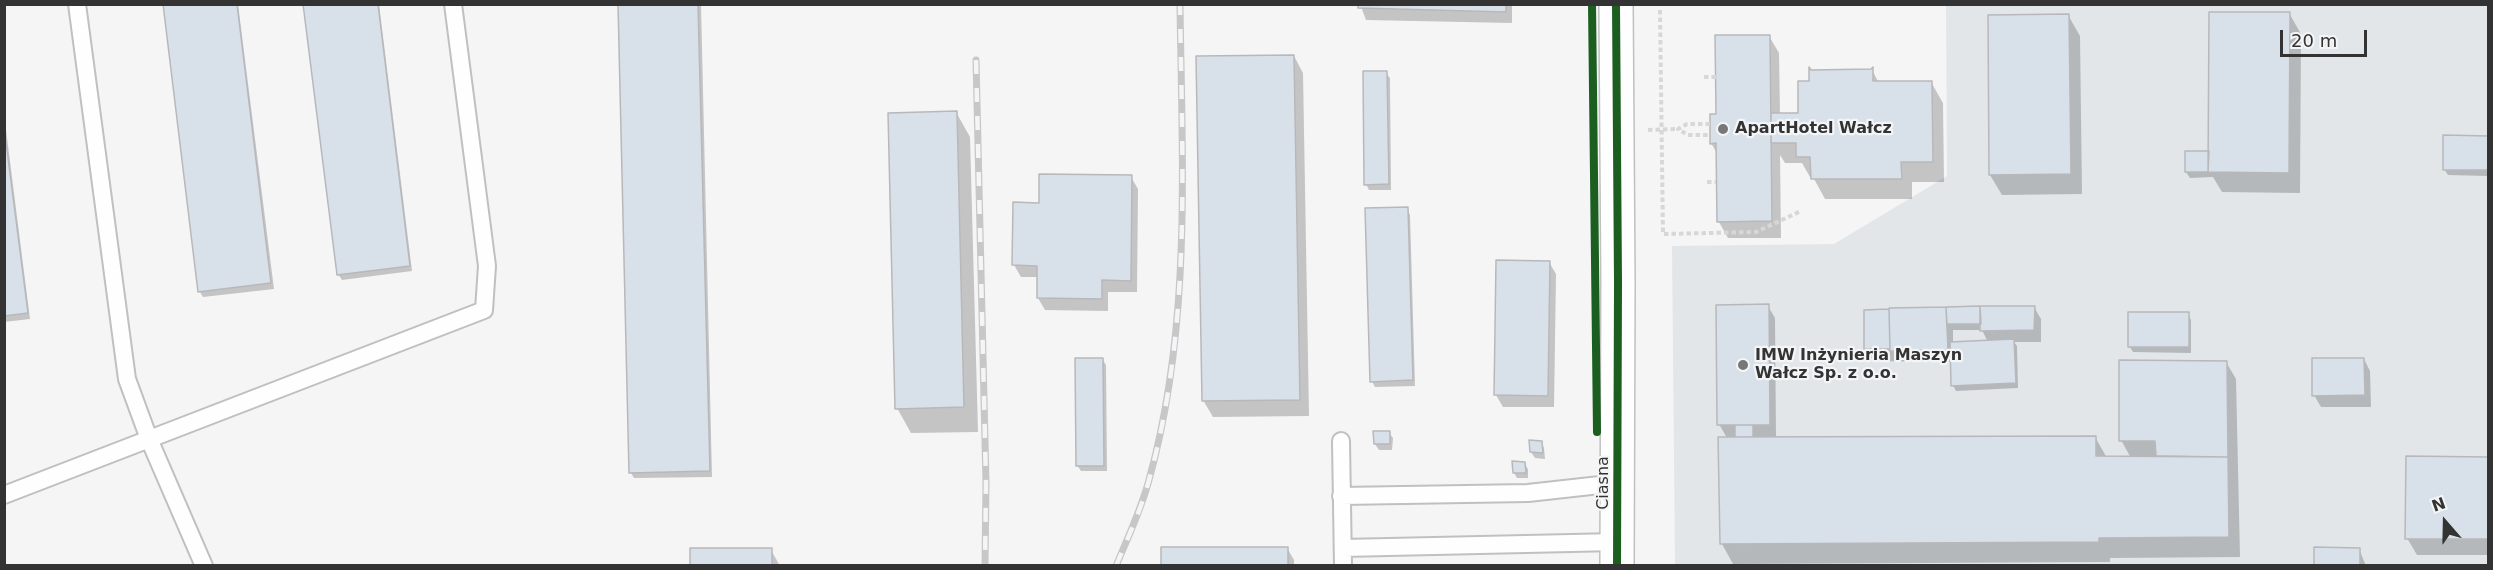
<!DOCTYPE html>
<html>
<head>
<meta charset="utf-8">
<style>
	body { margin:0 }
	#map { position:relative; width:2493px; height:570px; overflow:hidden; background:#f5f5f6; font-family:"DejaVu Sans",sans-serif }
	canvas { display:block }
	.frame { position:absolute; inset:0; border:6px solid #333334; pointer-events:none }
	.north { position:absolute; left:2415px; top:492px; width:60px; height:60px; -webkit-text-stroke:4px #f4f5f7; paint-order:stroke; rotate:340deg; font-size:16px; font-weight:700; line-height:24px; text-align:center; color:#333334 }
	.north::after { content:''; display:block; margin:auto; width:21px; height:27px; background:#333334; clip-path:polygon(50% 0,100% 100%,50% 72%,0 100%) }
	.scale { position:absolute; left:2280px; top:30px; width:87px; height:27px; box-sizing:border-box; border:3px solid #333334; border-top:0; padding-left:8px; font-size:18px; line-height:21px; white-space:nowrap; color:#333334; -webkit-text-stroke:4px #f4f5f7; paint-order:stroke }
</style>
</head>
<body>
<div id="map">
<canvas width="2493" height="570"></canvas>
<div class="frame"></div>
<div class="north">N</div>
<div class="scale">20 m</div>
</div>
<script>
const context = document.querySelector('canvas').getContext('2d');
context.lineJoin = 'round';
function paint(path, color) {
  context.fillStyle = color;
  context.fill(path, 'evenodd');
}
function stroke(path, color, width, dash) {
  context.strokeStyle = color;
  context.lineWidth = width;
  context.lineCap = dash ? 'butt' : 'round';
  context.setLineDash(dash || []);
  context.stroke(path);
}
function drawText(font, color, halo, rows, align = 'center') {
  context.font = font + ' "DejaVu Sans",sans-serif';
  context.lineWidth = 4.5;
  context.setLineDash([]);
  context.textBaseline = 'middle';
  context.strokeStyle = halo;
  context.fillStyle = color;
  for (const [text, x, y, turn = 0] of rows) {
    context.save();
    context.translate(x, y);
    context.rotate((+turn || 0) * Math.PI / 180);
    context.textAlign = isNaN(turn) ? turn : align;
    if (halo) context.strokeText(text, 0, 0);
    context.fillText(text, 0, 0);
    context.restore();
  }
}
const built = new Path2D(`
	M1946,5H2488V565H1675L1672,246L1834,244L1947,176Z`);
const shadow = new Path2D(`
	M164,4H238L274,289L203,297L200,292Z
	M305,4H379L412,271L342,280L338,274Z
	M619,4H701L712,477L634,478L631,473Z
	M1360,4H1512V23L1366,20Z
	M2289,13L2301,34L2300,193L2222,192L2213,177L2190,178L2186,172L2210,153Z
	M2068,15L2080,36L2082,194L2002,195L1990,175Z
	M1769,36L1779,53L1780,115H1800L1872,70L1879,83L1931,82L1943,103L1944,182H1912V199H1825L1813,177H1810L1802,163H1785L1780,155L1781,238H1728L1719,222L1718,155L1711,143L1718,116Z
	M1294,56L1303,73L1309,416L1213,417L1203,400Z
	M1386,73L1390,78L1391,190H1369L1366,184Z
	M956,112L970,137L978,432L911,433L897,408Z
	M4,114L30,319L4,322Z
	M2445,136L2488,137V176L2448,175L2444,169Z
	M1131,177L1138,189L1137,292H1108V311L1045,310L1038,298V277H1021L1014,265Z
	M1407,209L1410,215L1415,386L1375,387L1372,381Z
	M1549,262L1556,274L1554,407H1503L1496,395Z
	M1768,306L1775,318L1776,438L2095,437L2107,458H2131L2121,440L2226,362L2236,379L2240,557L2110,558V562L1733,564L1722,544L1727,438L1719,424Z
	M2034,307L2041,319V342H2014L2017,346L2018,388L1956,391L1953,385L1952,362L1873,361L1866,349L1865,311L1945,309L1948,313ZM1953,330H1982L1988,342L1953,343Z
	M2188,314L2191,320V353L2133,352L2130,347Z
	M1102,359L1106,365L1107,471H1081L1077,465Z
	M2364,359L2370,371L2371,407H2321L2314,395Z
	M1389,433L1393,438L1392,450H1379L1375,444Z
	M1541,442L1544,448L1545,459L1535,458L1531,452Z
	M2408,457L2488,458V555H2417L2407,538Z
	M1524,463L1528,469V478H1517L1514,473Z
	M1287,548L1294,560V566H1163Z
	M2359,549L2366,566H2315Z
	M771,550L780,566H692Z`);
const building = new Path2D(`
	M163,4H237L271,283L198,292Z
	M303,4H378L410,266L337,275Z
	M618,4H698L710,471L629,473Z
	M1358,4H1506V12L1358,8Z
	M2209,12H2290L2289,173L2208,172Z
	M2069,14L2071,174L1989,175L1988,15Z
	M1715,35H1770L1772,221L1717,222L1716,143L1710,144V114H1716Z
	M1294,55L1300,400L1202,401L1196,56Z
	M1809,67L1811,70L1871,69L1873,67V81H1932L1933,162H1901L1902,179H1811L1810,157H1796V143H1771V113H1798V81H1809Z
	M1363,71H1387L1389,184L1364,185Z
	M957,111L964,407L895,409L888,113Z
	M4,127L28,313L4,316Z
	M2443,135L2488,136V170H2443Z
	M2185,151H2209L2208,172H2185Z
	M1039,174L1132,175L1131,281L1102,280V299L1037,298V266L1012,265L1013,202L1039,203Z
	M1408,207L1413,380L1370,382L1365,208Z
	M1496,260L1550,261L1548,396L1494,395Z
	M1769,304L1770,425H1717L1716,305Z
	M1980,306L1981,324H1947L1946,307Z
	M1980,306H2035L2034,330L1980,331Z
	M1946,307L1948,350L1890,351L1889,308Z
	M1889,309L1890,349H1864V310Z
	M2128,312H2189V347H2128Z
	M2014,339L2016,383L1951,386L1950,342Z
	M1075,358H1103L1104,466H1076Z
	M2312,358H2364L2365,395L2312,396Z
	M2119,360L2227,361L2228,457L2156,456L2155,441H2119Z
	M1735,425H1753V437H1735Z
	M1373,431H1390V444H1374Z
	M2096,436V456L2228,457L2229,537L2099,538V542L1720,544L1718,437Z
	M1529,440L1542,441L1543,453L1530,452Z
	M2406,456L2488,457V539H2405Z
	M1512,461L1525,462L1526,473H1513Z
	M1161,547H1288V566H1161Z
	M2314,547L2360,548V566H2314Z
	M690,548H772V566H690Z`);
const path = new Path2D(`
	M1660,10L1663,234L1756,232L1801,211
	M1704,77H1716
	M1710,124H1687L1678,129L1688,135H1710
	M1648,130L1678,129
	M1707,182H1716`);
const lane = new Path2D(`
	M77,4L127,379L149,439L204,566
	M1341,441L1343,566
	M4,495L484,310L487,266L453,4
	M1341,496L1528,493L1618,483
	M1343,548L1617,542`);
const street = new Path2D(`
	M1616,4L1618,284L1617,566`);
const rail = new Path2D(`
	M976,60L986,483L985,566
	M1116,566C1128,537 1141,510 1149,480C1192,325 1182,164 1180,4`);
const cycleway = new Path2D(`
	M1592,4L1597,432
	M1616,4L1618,284L1617,566`);
const markers = [
	[1723,129,6,"#777778"],
	[1743,365,6,"#777778"]
];
const poiNames = [
	["ApartHotel Wałcz",1735,129],
	["IMW Inżynieria Maszyn",1755,356],
	["Wałcz Sp. z o.o.",1755,374]
];
const streetNames = [
	["Ciasna",1604,483,-90]
];
paint(built, '#e2e6e9');
paint(shadow, '#0003');
paint(building, '#d8e0e9');
stroke(building, '#b8b8ba', 1.5);
stroke(lane, '#bfc0c0', 20);
stroke(street, '#bfc0c0', 36);
stroke(path, '#d6d7d7', 4, [4.5, 3]);
stroke(lane, '#fefefe', 16);
stroke(street, '#fefefe', 33);
stroke(rail, '#c7c7c8', 7);
stroke(rail, '#f4f5f7', 4.5, [14]);
stroke(cycleway, '#1b5e20', 8);
for (const [x, y, r, color] of markers) {
  const dot = new Path2D();
  dot.arc(x, y, r, 0, 2 * Math.PI);
  context.fillStyle = color;
  context.fill(dot);
  stroke(dot, '#f4f5f7', 2);
}
drawText('bold 16px', '#333334', '#f4f5f7', poiNames, 'left');
drawText('16px', '#333334', '#f4f5f7', streetNames);
</script>
</body>
</html>
